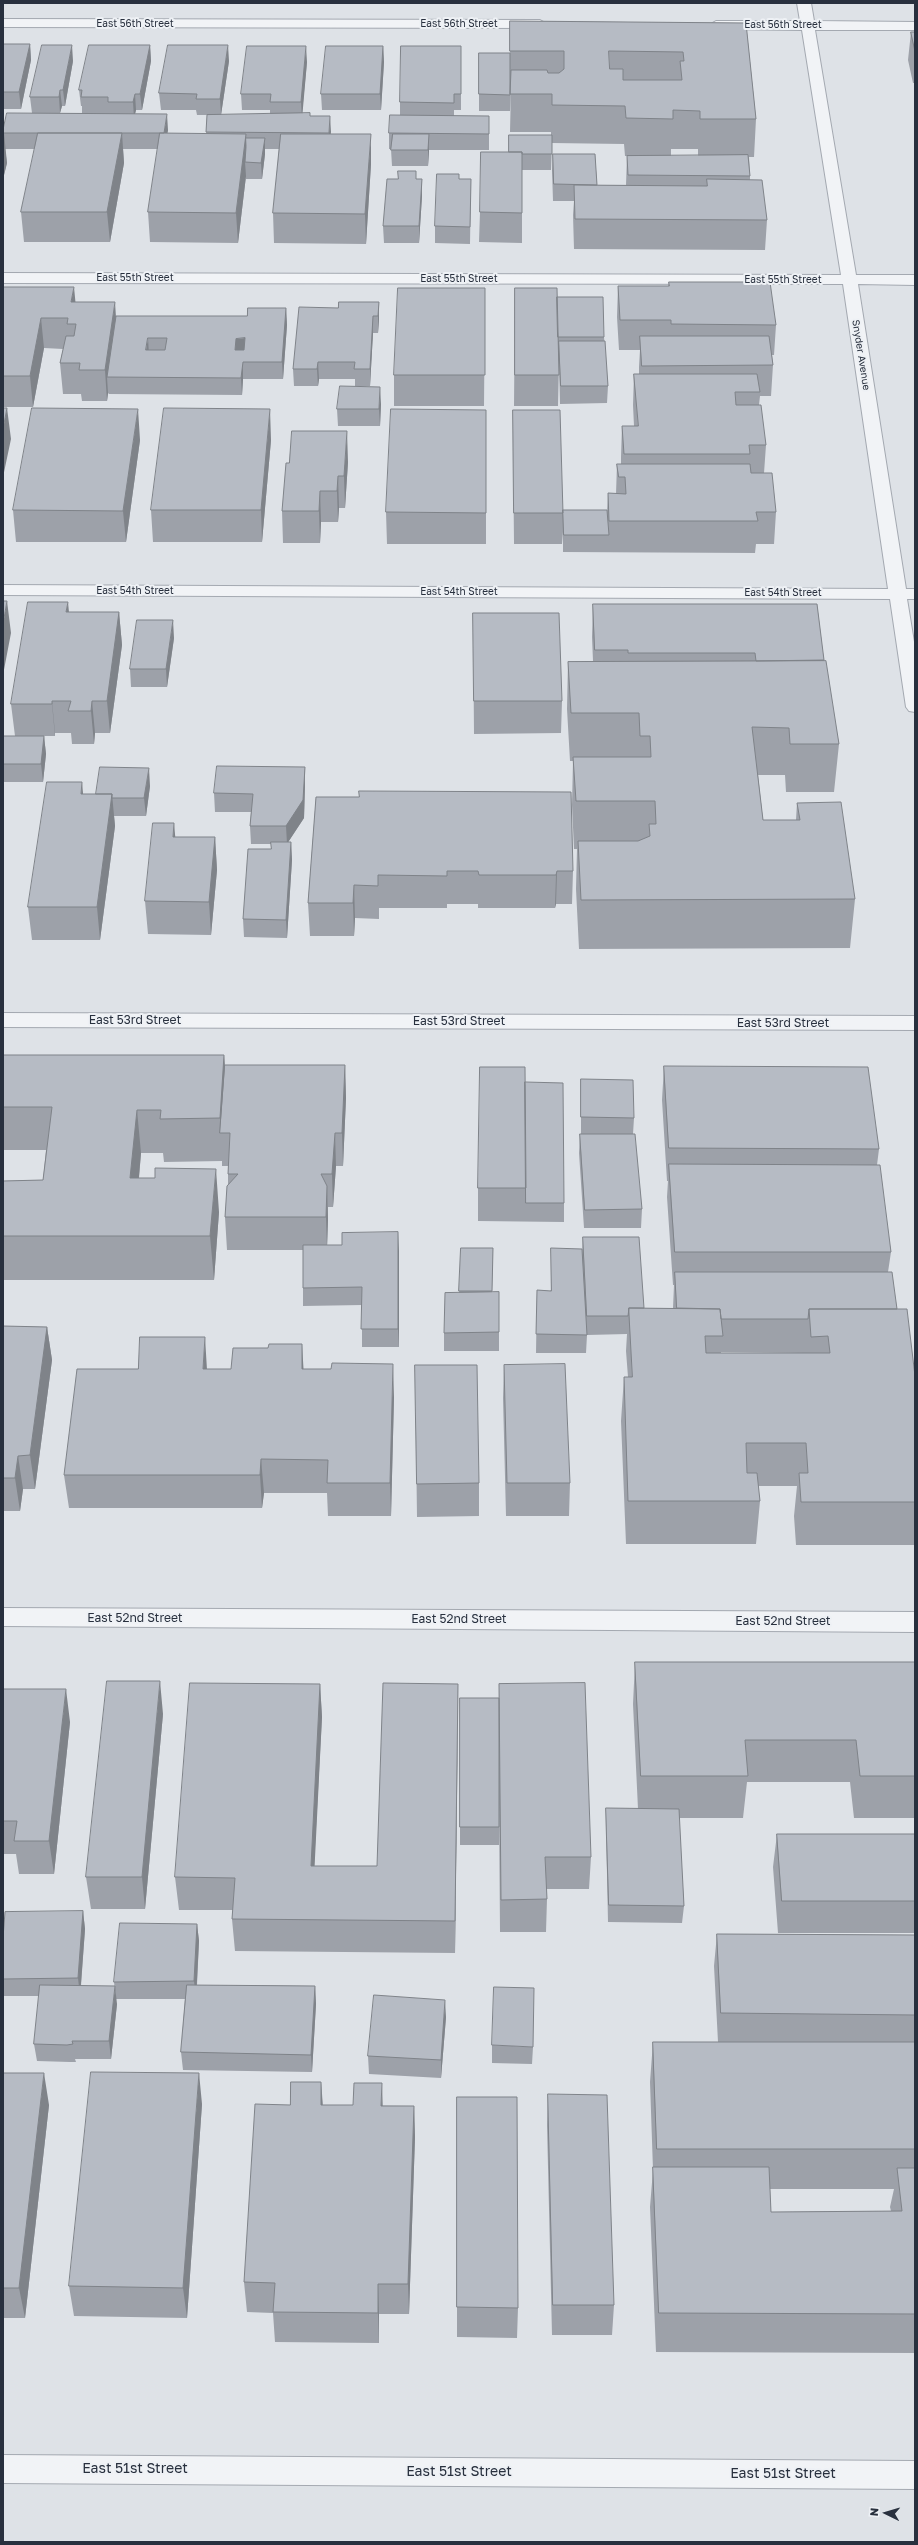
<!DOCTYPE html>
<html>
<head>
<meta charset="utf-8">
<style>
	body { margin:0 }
	#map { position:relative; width:918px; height:2545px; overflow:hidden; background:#dee2e7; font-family:"Golos Text",sans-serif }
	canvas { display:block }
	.frame { position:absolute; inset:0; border:4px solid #28303e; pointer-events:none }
	.north { position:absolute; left:866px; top:2493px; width:40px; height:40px; -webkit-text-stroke:3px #eef1f5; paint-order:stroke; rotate:275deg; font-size:11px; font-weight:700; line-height:16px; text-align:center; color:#28303e }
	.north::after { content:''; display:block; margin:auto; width:14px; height:18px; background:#28303e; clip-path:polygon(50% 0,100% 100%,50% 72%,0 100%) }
</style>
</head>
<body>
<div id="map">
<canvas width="918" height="2545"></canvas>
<div class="frame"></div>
<div class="north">N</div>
</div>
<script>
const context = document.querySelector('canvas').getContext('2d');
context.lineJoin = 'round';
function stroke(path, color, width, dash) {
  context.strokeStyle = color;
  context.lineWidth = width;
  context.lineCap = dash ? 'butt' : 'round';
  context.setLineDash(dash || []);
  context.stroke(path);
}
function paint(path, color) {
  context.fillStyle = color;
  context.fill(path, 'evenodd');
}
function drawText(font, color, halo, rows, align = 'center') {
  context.font = font + ' "Golos Text",sans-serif';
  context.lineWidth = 4;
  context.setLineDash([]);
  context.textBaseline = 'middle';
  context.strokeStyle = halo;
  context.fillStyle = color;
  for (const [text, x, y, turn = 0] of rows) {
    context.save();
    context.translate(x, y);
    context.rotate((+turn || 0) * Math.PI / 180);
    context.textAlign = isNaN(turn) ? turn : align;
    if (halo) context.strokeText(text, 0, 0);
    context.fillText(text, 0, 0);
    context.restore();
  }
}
const minor = new Path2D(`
	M797,3H811L814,21L915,22V30H815L856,275H915V285L858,284L906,589H915V599H907L915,648V712L909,711L906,707L890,599L3,595V585L888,589L843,284L3,283V273L841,275L802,30L716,29L709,25L716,21H800Z
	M3,19L540,20L547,24L540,28L3,27Z
	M3,1013L915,1016V1030L3,1027Z
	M3,1608L915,1612V1632L3,1626Z
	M3,2455L915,2461V2489L3,2483Z`);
const wall = new Path2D(`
	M510,21L746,23L756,119L754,157H749L750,176V180L767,220L765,250L574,249L573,215L574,201H553L552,170L553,154H595L597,185H626L627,156H625L624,144L552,143L551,170H522V243L479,242L480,212L509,152L551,135V132H510L511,88L510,111H479V53H510ZM671,149H698V156H671Z
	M911,32H915V92L914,89L915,83H913L908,60Z
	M3,44H30L31,60L21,109H3Z
	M150,45L151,61L142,110H136L135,114L168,130L167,133L206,134L207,115L270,114V110H242L241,94L307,62L302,113L310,116L331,134L371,164L366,244L274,243L273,213L279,149H265V154L262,179H246V176L238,243L150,242L148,212L158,149H123L124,163L110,242H24L21,212L35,149H5L7,163L3,179V130L32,113L30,97L73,61L65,106H62L60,113H82V106H81L79,90Z
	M383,46L384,62L381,110H322L321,94Z
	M461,46V110H454V116H489V150H429L428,166H392L391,149H389V133L400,115V102Z
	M229,61L221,115H197L196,110H161L159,93Z
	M416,179H422V196L419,243H384L383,226Z
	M471,179L470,244L435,243V226Z
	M669,282L776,325L774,355H772L773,365L771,396H760L759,405L766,445L764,473L776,512L774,544H756L755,553L563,552V532L562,544H514L513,441V410L563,510L607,512L608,493L616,494L617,464H621V457L622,426H634L633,405L634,374H639V367L640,350H619L617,317L618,286H668Z
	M3,287L75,302L116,316H247L286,308L287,325L283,379H243L242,395L109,394L108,393L107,401H82L81,394H63L60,363L63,349L44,348L33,407H3Z
	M485,288L484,406H394V375Z
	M515,288L557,297L604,337L608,386L607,403L560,404L559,361L558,406H514Z
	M379,302V319L378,333H373L370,386H355V379H319L318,386H294L293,369Z
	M381,404L380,426H338L337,409Z
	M486,410V544H387L386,512Z
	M140,440L126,542H16L13,510Z
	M271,440L262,542H153L151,510Z
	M348,462L345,508H339L338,522H321L320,543H283L282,511Z
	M593,604H817L824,661L839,744L834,792H786L785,775H758L763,820H796L797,803L855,899L850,948L579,949L576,889L577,849H574L572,805L573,761H570L567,709L568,662L593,661L592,637Z
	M69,612H119L122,645L110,733H95L94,744H72L71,733H55V736H44L46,754L43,782H3V736H15L11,704Z
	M473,613L562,701L561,733L474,734Z
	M174,638L167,687H131L130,669Z
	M305,785L304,818L288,842H291L292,860L287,938L244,937L243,919L271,849V844H251L250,826L251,812H215L214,793Z
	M150,786L146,816H114L115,826L100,940H32L28,907L83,794H96Z
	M316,797L573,871L572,904H556L555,908H478V904H447V908H379V919L355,918L354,936H310L308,903Z
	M175,837H215L217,870L211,935L148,934L145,901Z
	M3,1055H224L225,1065H345L346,1098L343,1166H336L333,1207H328V1219L327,1245L399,1251V1347H362V1305L303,1306V1250H227L225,1217L228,1184V1166H222V1161L164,1162L163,1153H141L139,1178L219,1212L214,1280H3V1181L43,1180L46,1150H3Z
	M664,1066L879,1149L877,1165L891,1252L888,1272L897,1309L915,1376V1545H796L794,1516L797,1486H758L760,1501L756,1544H626L621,1421L624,1377H628L626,1351L627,1334L587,1335L586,1353H536L537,1290L550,1291L582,1255L583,1237L644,1308H673L674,1285H673L667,1197L668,1181H667L662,1100ZM721,1352H804L721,1353Z
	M581,1079L634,1118L633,1134L642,1209L641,1228H584L579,1153L580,1134H581Z
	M525,1082L564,1203V1222L478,1221V1188Z
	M461,1248H493L492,1292L499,1332V1351H444V1333L459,1293Z
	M3,1326L47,1327L52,1360L35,1489H23L20,1511H3Z
	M415,1365L479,1483V1516L417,1517Z
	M504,1365L570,1483L569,1516H506L503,1398Z
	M207,1369H304L394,1397L391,1516H328L327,1493H264L262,1508H69L64,1475Z
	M635,1662H915V1818H854L850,1782H747L743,1818H679L684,1906L682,1923L608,1922L606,1826V1808L638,1809L633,1704Z
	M320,1684L322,1717L314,1866H377L458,1684L455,1953L235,1951L232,1919L233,1910H179L175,1877Z
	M499,1684L591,1857L589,1889H546L547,1899L546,1932H500L499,1802V1845H460V1698H499Z
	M3,1689L70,1722L54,1874H19L16,1854H3Z
	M163,1714L145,1909H91L86,1877Z
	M777,1834H915V1933H778L773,1867Z
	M83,1911L85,1929L81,1986L117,2004L111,2059H75L76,2062H70L37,2061L34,2044L39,1996H3V1938Z
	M197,1924L199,1941L197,1985L315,1986L316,2004L312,2072L183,2070L181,2052L185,1999H116L114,1982Z
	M717,1934L915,1935V2353L656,2352L650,2207L653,2170L650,2082L653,2042H718L714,1966ZM770,2189H894L890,2207L891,2211L771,2212Z
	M446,2017L441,2078L369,2074L368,2056Z
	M492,2045L533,2047L532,2064L492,2063Z
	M3,2073L49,2105L25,2318H3Z
	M321,2082L323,2105L414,2106L415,2137L409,2314H379V2343L275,2342L273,2313L247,2312L244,2282L290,2105Z
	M548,2094L614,2305L612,2335H552L547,2125Z
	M457,2097L518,2308L517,2338L457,2337Z
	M202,2104L187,2318L74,2316L69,2286Z`);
const shadedWall = new Path2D(`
	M30,44L31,60L21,109L19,92Z
	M72,45L73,61L65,106L63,90Z
	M150,45L151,61L142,110L140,94Z
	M228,45L229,61L221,115L220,99Z
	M306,46L307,62L302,119L301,102Z
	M383,46L384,62L381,110L380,94Z
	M60,90L62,106L60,113L59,97Z
	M135,94L136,110L134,118L133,102Z
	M167,114L168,130L165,149L164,133Z
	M330,116L331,132L329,149V133Z
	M4,133L7,163L3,179V136Z
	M122,133L124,163L110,242L107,212Z
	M246,134L247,162H245L246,176L238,243L236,213Z
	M371,134V164L366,244L365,214Z
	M429,134V151L428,166V150Z
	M265,138V154L262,179L261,163Z
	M422,179V196L419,243V226Z
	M74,287L77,318L71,302Z
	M115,302L117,333L107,377L108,393L107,401L105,370Z
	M379,302V319L378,333V316Z
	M286,308L287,325L283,379L282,362Z
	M373,316V333L370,386V369Z
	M41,318L44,348L33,407L30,376Z
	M148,338L149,355L146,350Z
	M245,338V355L235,350L236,339Z
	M243,362V379L242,395L241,378Z
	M318,362L319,379L318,386L317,369Z
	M380,387L381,404L380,426L379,409Z
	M7,408L11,439L3,477V429Z
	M138,409L140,440L126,542L123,511Z
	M270,409L271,440L262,542L261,510Z
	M347,431L348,462L345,508L344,476Z
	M338,476L339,508L338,522L337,491Z
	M320,491L321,522L320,543L319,511Z
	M7,601L11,633L3,675V624Z
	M68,602L71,634L66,612Z
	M119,612L122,645L110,733L107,701Z
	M173,620L174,638L167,687L166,669Z
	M52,701L55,733V736L52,704Z
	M92,701L95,733L94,744L91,711Z
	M44,736L46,754L43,782L41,764Z
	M305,767V785L304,818L287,844L286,826Z
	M149,768L150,786L146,816L144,798Z
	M82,782L85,815L81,794Z
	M112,794L115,826L100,940L97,907Z
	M174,823L177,856L173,837Z
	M215,837L217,870L211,935L209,902Z
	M291,842L292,860L287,938L286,920Z
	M557,871L556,904L555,908L556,875Z
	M354,885L355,918L354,936L353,903Z
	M224,1055L227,1098L221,1133L220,1118Z
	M345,1065L346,1098L343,1166L342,1133Z
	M137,1110L141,1153L135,1221L130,1178Z
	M335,1133L336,1166L333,1207L332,1174Z
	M216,1169L219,1212L214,1280L210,1236Z
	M327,1186L328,1219L327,1250L326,1217Z
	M398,1232L399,1251V1347L398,1329Z
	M47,1327L52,1360L35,1489L30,1455Z
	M205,1337L207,1370L203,1369Z
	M302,1344L304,1377L302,1369Z
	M393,1364L394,1397L391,1516L390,1483Z
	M18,1456L23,1489L20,1511L15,1478Z
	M261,1459L264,1493L262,1508L260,1475Z
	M160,1681L163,1714L145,1909L142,1877Z
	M320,1684L322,1717L313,1898L311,1866Z
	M458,1684V1717L455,1953V1921Z
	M66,1689L70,1722L54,1874L49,1841Z
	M83,1911L85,1929L80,1996L78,1978Z
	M197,1924L199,1941L196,1999L194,1981Z
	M115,1986L117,2004L111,2059L109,2041Z
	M315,1986L316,2004L312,2072L311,2055Z
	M445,2000L446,2017L441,2078V2060Z
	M44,2073L49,2105L25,2318L19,2288Z
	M199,2073L202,2104L187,2318L183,2288Z
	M321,2082L323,2114L321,2105Z
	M382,2083L383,2115L381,2106Z
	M414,2106L415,2137L409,2314L408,2284Z
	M378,2284L379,2314V2343L378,2313Z`);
const building = new Path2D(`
	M510,21L746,23L756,119H700V111L673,110V119L626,118L625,106L552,105V94H510L511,70H547L548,73H559L564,69V51H510ZM609,51L683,52L684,61H680L682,80H623V69H610Z
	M911,32H915V51Z
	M3,44H30L19,92H3Z
	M42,45H72L63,90H60L59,97H30Z
	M89,45H150L140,94H135L133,102H108V97H81L82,90H79Z
	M168,45H228L220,99H196L197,94L159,93Z
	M247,46H306L301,102H270L271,94H241Z
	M326,46H383L380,94H321Z
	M401,46H461V94H454V103L400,102Z
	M479,53H510V95L479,94Z
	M7,113L167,114L164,133H3V130Z
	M310,113V116H330L329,133L206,132L207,115Z
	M390,115L489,116V134L389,133Z
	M38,133H122L107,212H21Z
	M160,133L246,134L236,213L148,212Z
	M281,134H371L365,214L273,213Z
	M393,134H429L428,150H391Z
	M509,135H552V154H522V152H509Z
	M246,138H265L261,163L245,162L246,147Z
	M481,152H522V213L480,212Z
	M553,154H595L597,185L554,184Z
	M748,155L750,176L628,175L627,156Z
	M398,171H416V179H422L419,226H383L387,179H398Z
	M437,174H459V179H471L470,227L435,226Z
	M707,179L762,180L767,220L575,219L574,185L707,186Z
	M669,282H770L776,325L671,324V320H620L618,286H669Z
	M3,287H74L71,302H115L105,370H79L80,363H60L66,336H74L76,324H67L68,318H41L30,376H3Z
	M398,288H485V375H394Z
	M515,288H557L559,375H515Z
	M557,297H603L604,337H558Z
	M339,302H379L378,316H373L370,369H354L355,362H318L317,369H293L299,307L338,308Z
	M248,308H286L282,362H243L241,378L107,377L116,316H247ZM148,338H167L165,350H146ZM245,338L244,350H235L236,339Z
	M640,336H769L773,365L642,366Z
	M559,341H605L608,386H561Z
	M634,374H757L760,392H735L736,405H761L766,445H749L750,454H624L622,426H638Z
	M340,386L380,387L379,409H337Z
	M3,408H7L3,429Z
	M32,408L138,409L123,511L13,510Z
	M164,408L270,409L261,510H151Z
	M391,409L486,410V513L386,512Z
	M513,410H560L563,513H514Z
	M292,431H347L344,476H338L337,491H320L319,511H282L286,463H289Z
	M617,464H750L751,473H772L776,512H756L758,521H609L608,493L626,494L625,477H619Z
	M563,510H607L609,535H564Z
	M3,601H7L3,624Z
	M28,602H68L66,612H119L107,701H92L91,711H68L71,701H52V704H11Z
	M593,604H817L824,660L756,661L755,653H628V650H595Z
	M473,613H559L562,701H474Z
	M137,620H173L166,669H130Z
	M826,661L839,744H790L789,728L752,727L763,820H800L797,803L841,802L855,899L581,900L578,841H638L650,836L649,824H656L655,801H576L573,757H651L650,736H640L639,713H571L568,662Z
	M3,736H44L41,764H3Z
	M217,766L305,767L303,800L286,826H250L253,794L214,793Z
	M100,767L149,768L144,798H112V794H96Z
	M47,782H82L81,794H112L97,907H28Z
	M359,791L571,792L573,871H557L556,875H479L478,871H447V876L378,875V886L354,885L353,903H308L316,797H359Z
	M153,823H174L173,837H215L209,902L145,901Z
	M271,842H291L286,920L243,919L248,849H271Z
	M3,1055H224L220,1118L160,1119L161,1110H137L130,1178H155V1168L216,1169L210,1236H3V1181L43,1180L52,1107H3Z
	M225,1065H345L342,1133H335L332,1174H321L327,1186L326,1217H225L227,1186L238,1174H228L230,1133H220Z
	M664,1066L868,1067L879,1149L669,1148Z
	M480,1067H525L526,1188H478Z
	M581,1079L633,1080L634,1118L581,1117Z
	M525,1082L563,1083L564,1203H526Z
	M580,1134H635L642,1209L585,1210Z
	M669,1164L880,1165L891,1252H675Z
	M398,1232V1329H361L362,1287L303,1288V1245H342V1233Z
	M583,1237H639L644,1308H629L628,1316H587Z
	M461,1248H493L492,1291H459Z
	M551,1248L582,1249L587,1335L536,1334L537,1290L551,1291Z
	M675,1272H892L897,1309H809L808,1319H721L720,1309L677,1308Z
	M499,1292V1332L444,1333L445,1293Z
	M629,1308L720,1309L723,1336H705L706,1353H830L828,1336L811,1337L809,1309H907L915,1376V1502H801L799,1473H808L806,1443H746L747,1473H757L760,1501H628L624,1377H632Z
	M3,1326L47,1327L30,1455L18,1456L15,1478H3Z
	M140,1337H205L203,1369H231L233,1348H268L269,1344H302V1369H331L332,1363L393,1364L390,1483H327L328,1460L261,1459L260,1475H64L77,1369H138Z
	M565,1364L570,1483H507L504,1365Z
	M415,1365H477L479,1483L417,1484Z
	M635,1662H915V1776H860L856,1740H745L748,1776H641Z
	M107,1681H160L142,1877H86Z
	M190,1683L320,1684L311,1866H377L383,1683L458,1684L455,1921L232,1919L235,1878L175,1877Z
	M585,1683L591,1857H545L547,1899L501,1900L499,1684Z
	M3,1689H66L49,1841H14L17,1821H3Z
	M460,1698H499V1827H460Z
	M606,1808L679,1809L684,1906L609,1905Z
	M777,1834H915V1901H782Z
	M83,1911L78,1978L3,1979V1938L5,1912Z
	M120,1923L197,1924L194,1981L114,1982Z
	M717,1934L915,1935V2015L721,2013Z
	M40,1985L115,1986L109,2041H72L73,2044L67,2045L34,2044Z
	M187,1985L315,1986L311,2055L181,2052Z
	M494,1987L534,1988L533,2047L492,2045Z
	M374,1995L445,2000L441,2060L368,2056Z
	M653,2042H915V2149H657Z
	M91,2072L199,2073L183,2288L69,2286Z
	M3,2073H44L19,2288H3Z
	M291,2082H321V2105H353L354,2083H382L381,2106H414L408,2284H378V2313L273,2312L275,2283L244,2282L255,2104L290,2105Z
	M548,2094L607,2095L614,2305H553Z
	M457,2097H517L518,2308L457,2307Z
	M653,2167H769L771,2212L902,2211L897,2168H915V2314L659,2313Z`);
const farStreetnames = [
	["East 56th Street",135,24],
	["East 56th Street",459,24],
	["East 56th Street",783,25],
	["East 55th Street",135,278],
	["East 55th Street",459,279],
	["East 55th Street",783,280],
	["Snyder Avenue",861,355,81],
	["East 54th Street",135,591],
	["East 54th Street",459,592],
	["East 54th Street",783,593]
];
const streetNames = [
	["East 53rd Street",135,1020],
	["East 53rd Street",459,1021],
	["East 53rd Street",783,1023],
	["East 52nd Street",135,1618],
	["East 52nd Street",459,1619],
	["East 52nd Street",783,1621]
];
const nearStreetnames = [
	["East 51st Street",135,2469],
	["East 51st Street",459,2472],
	["East 51st Street",783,2474]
];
stroke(minor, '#a4a9b1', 2);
paint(minor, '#f1f3f6');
paint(wall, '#9da1a9');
paint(shadedWall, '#7f8389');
paint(building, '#b6bbc4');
stroke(building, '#7f8389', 1);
drawText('10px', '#28303e', '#eef1f5', farStreetnames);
drawText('12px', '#28303e', '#eef1f5', streetNames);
drawText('14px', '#28303e', '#eef1f5', nearStreetnames);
</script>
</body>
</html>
